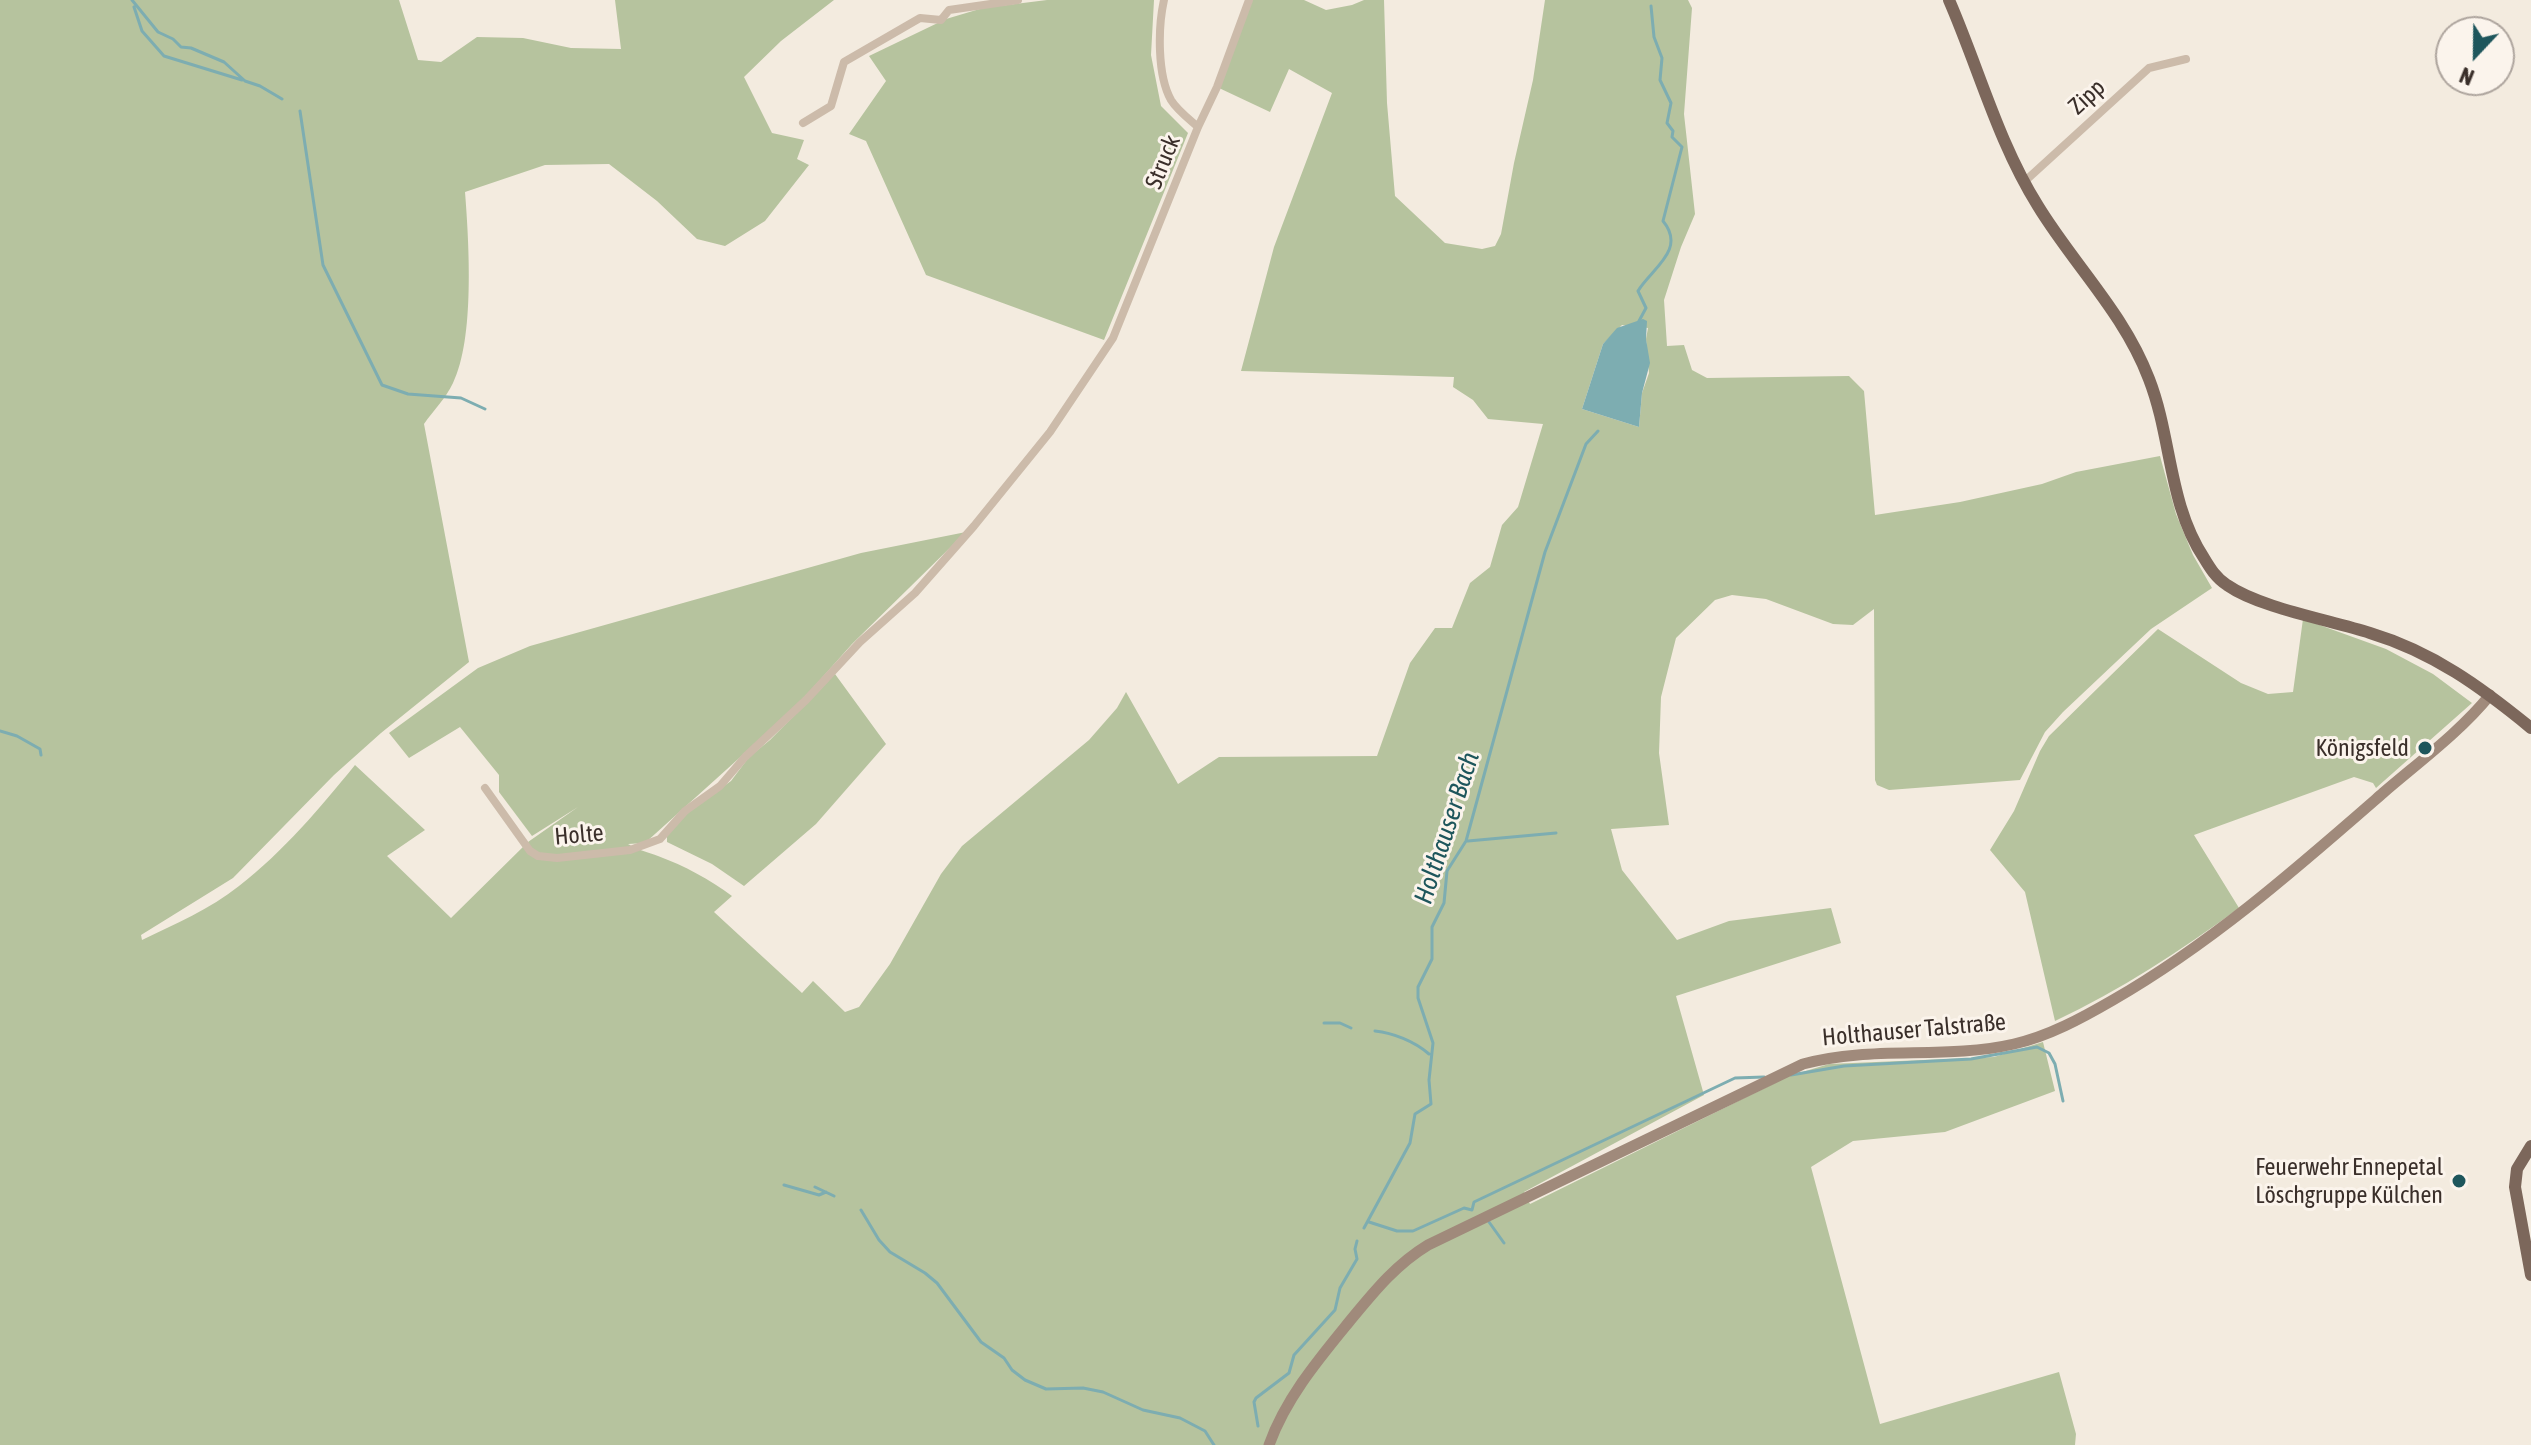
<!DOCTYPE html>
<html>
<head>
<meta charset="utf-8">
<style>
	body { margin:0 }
	#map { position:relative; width:2531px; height:1445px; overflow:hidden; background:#f3ebdf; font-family:"Asap Condensed",sans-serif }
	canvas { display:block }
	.north { position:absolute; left:2435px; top:16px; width:80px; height:80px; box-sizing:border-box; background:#fbf4ec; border:2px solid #aea59e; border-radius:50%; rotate:202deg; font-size:22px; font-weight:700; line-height:32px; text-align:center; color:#3a2f2a }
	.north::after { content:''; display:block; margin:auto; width:28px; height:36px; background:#1e565c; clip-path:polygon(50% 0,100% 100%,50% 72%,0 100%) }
</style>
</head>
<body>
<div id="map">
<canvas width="2531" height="1445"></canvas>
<div class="north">N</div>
</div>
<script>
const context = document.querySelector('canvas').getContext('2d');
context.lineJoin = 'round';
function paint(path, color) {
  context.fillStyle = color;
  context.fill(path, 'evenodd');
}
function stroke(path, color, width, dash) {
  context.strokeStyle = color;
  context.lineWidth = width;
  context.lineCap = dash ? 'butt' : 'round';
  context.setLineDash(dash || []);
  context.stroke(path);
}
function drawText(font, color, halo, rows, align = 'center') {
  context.font = font + ' "Asap Condensed",sans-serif';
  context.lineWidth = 6;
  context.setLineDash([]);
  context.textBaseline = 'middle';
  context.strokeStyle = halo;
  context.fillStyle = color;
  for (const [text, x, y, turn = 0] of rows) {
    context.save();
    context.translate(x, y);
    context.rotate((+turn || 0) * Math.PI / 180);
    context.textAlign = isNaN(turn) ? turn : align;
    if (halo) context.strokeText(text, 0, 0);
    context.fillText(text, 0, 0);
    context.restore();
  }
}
const green = new Path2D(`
	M0,0H399L418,60L441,62L477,37L523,38L571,48L621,49L615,0H834L781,41L744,77L772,133L804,140L797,159L809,165L765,221L725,246L697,239L657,201L609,164L545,165L465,192C469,242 475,339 453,383C446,398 433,411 424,424L469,662L381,733L334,775L233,878L141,935L142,940C175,924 210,909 239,886C283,852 321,807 355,765L425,830L387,856L451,918L528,842L578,807L532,836L499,792V775L460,727L409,758L389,733L478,668L530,646L861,553L966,532L852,644L797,706L645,843L628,844C638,850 647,852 658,856C685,866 709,879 732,896L714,912L802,993L813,981L845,1012L859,1007L890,964L941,874L962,846L1089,740L1117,708L1126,692L1178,784L1219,757L1377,756L1410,663L1435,628H1452L1470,583L1490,567L1502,525L1518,507L1543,424L1488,419L1473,400L1453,387L1454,377L1241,371L1274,247L1332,93L1289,69L1270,112L1219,88L1251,0H1304L1326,10L1352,5L1364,0H1384L1387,103L1395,196L1445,243L1482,249L1495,246L1501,234L1514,163L1533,80L1545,0H1688L1692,8L1684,114L1695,214L1681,247L1664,300L1667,346L1684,345L1692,370L1707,378L1849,376L1864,391L1875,515L1960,502L2042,484L2076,472L2160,456L2176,514L2193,555L2212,588L2151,629L2063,712L2045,732L2020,780L1889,790L1877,785L1875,780L1874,609L1853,625L1833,624L1766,599L1732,595L1715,600L1676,638L1661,697L1659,753L1669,825L1611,829L1622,870L1677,940L1729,921L1831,908L1841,943L1676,996L1704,1095L1524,1192L1530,1204L1789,1076L1829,1064L1994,1057L2043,1042L2055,1091L1945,1132L1853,1141L1811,1167L1880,1424L2059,1372L2076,1434L2075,1445H0ZM1622,325L1648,328L1646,339L1649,373L1642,393L1639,427L1582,409L1603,344Z
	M1047,0H1154L1151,55L1161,106L1188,133L1104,340L926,275L866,141L849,134L886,81L869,56L946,19L983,8Z
	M2303,619L2386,649L2433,674L2472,703L2376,788L2373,783L2354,777L2194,835L2239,908C2180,951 2121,990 2055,1021L2025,892L1990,850L2014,811L2040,751L2049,736L2158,629L2241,683L2268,694L2293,692Z
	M835,674L886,744L816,824L744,886L712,864L667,842V835L680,817L731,781L749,757L770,740Z`);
const water = new Path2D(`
	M1643,319L1647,321L1646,339L1650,363L1642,393L1639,427L1582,409L1603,344L1617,328Z`);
const stream = new Path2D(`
	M132,0L158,32L173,39L181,47L191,48L224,62L245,81L260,86L282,99
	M134,7L142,31L164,56L242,80
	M300,111L323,265L382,385L408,394L461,398L485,409
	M1639,321L1646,308L1638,291C1651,269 1687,250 1663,221L1682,147L1672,137L1673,131L1667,123L1671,103L1660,80L1662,58L1654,37L1651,6
	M0,731L17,736L40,749L41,755
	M1468,841L1556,833
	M1324,1023H1340L1351,1028
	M1375,1031C1393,1033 1414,1041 1429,1054
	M1791,1075L1844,1066L1971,1059L2037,1047L2049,1053L2055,1064L2063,1101
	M784,1185L819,1195L826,1192
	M815,1187L834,1196
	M861,1210L879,1240L890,1252L925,1273L937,1283L981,1342L1004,1358L1012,1370L1025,1380L1046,1389L1083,1388L1103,1392L1143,1410L1180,1418L1205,1431L1214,1445
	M1369,1222L1397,1231H1413L1464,1208L1472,1210L1474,1202L1735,1078L1764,1077
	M1489,1222L1504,1243
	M1364,1228L1410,1143L1415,1114L1431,1104L1429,1080L1433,1043L1418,998V987L1432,959V927L1444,903L1447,871L1466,841L1545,552L1586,444L1598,431
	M1258,1426L1254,1402L1256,1398L1289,1373L1294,1355L1335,1310L1340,1288L1357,1259L1355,1249L1357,1241`);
const street = new Path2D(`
	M1164,0C1158,27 1157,75 1171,100C1177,110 1189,119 1198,127
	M803,123L831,106L844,62L920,18L941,20L949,10L1018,0
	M2024,182L2149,68L2186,59
	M485,788L530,851L538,856L557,858L630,850L660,839L685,811L720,786L745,757L806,700L860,642L915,593L974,526L1050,432L1113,338L1198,127L1217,87L1249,0`);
const secondary = new Path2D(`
	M1269,1445C1286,1398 1318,1360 1349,1322C1373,1293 1395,1265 1428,1245L1803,1064C1872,1045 1944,1060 2014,1044C2049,1036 2082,1018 2113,1000C2212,943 2297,868 2383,793C2419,762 2460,732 2490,695`);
const primary = new Path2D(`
	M1949,0C1979,69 1998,142 2038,206C2074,265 2124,313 2149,379C2172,438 2168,503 2204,558C2210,568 2216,578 2227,585C2260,608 2330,620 2370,633C2433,652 2481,687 2531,728
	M2531,1146L2517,1169L2515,1187L2531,1275`);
const markers = [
	[2425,748,8,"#1e565c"],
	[2459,1181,8,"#1e565c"]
];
const streetNames = [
	["Zipp",2087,97,-43],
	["Struck",1163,162,-68],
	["Holte",579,835,-5],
	["Holthauser Talstraße",1914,1030,-5]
];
const poiNames = [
	["Königsfeld",2409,748],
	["Feuerwehr Ennepetal",2443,1167],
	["Löschgruppe Külchen",2443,1195]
];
const waterNames = [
	["Holthauser Bach",1447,828,-72]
];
paint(green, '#b6c39e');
paint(water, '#7dadb1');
stroke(stream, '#7dadb1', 3);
stroke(street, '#cba', 8);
stroke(secondary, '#a08a7b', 11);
stroke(primary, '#7c675b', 12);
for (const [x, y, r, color] of markers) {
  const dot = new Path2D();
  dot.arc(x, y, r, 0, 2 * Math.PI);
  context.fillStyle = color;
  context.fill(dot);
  stroke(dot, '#fbf4ec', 3);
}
drawText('24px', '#3a2f2a', '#fbf4ec', streetNames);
drawText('24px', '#3a2f2a', '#fbf4ec', poiNames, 'right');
drawText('italic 26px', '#1e565c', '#fbf4ec', waterNames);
</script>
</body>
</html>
